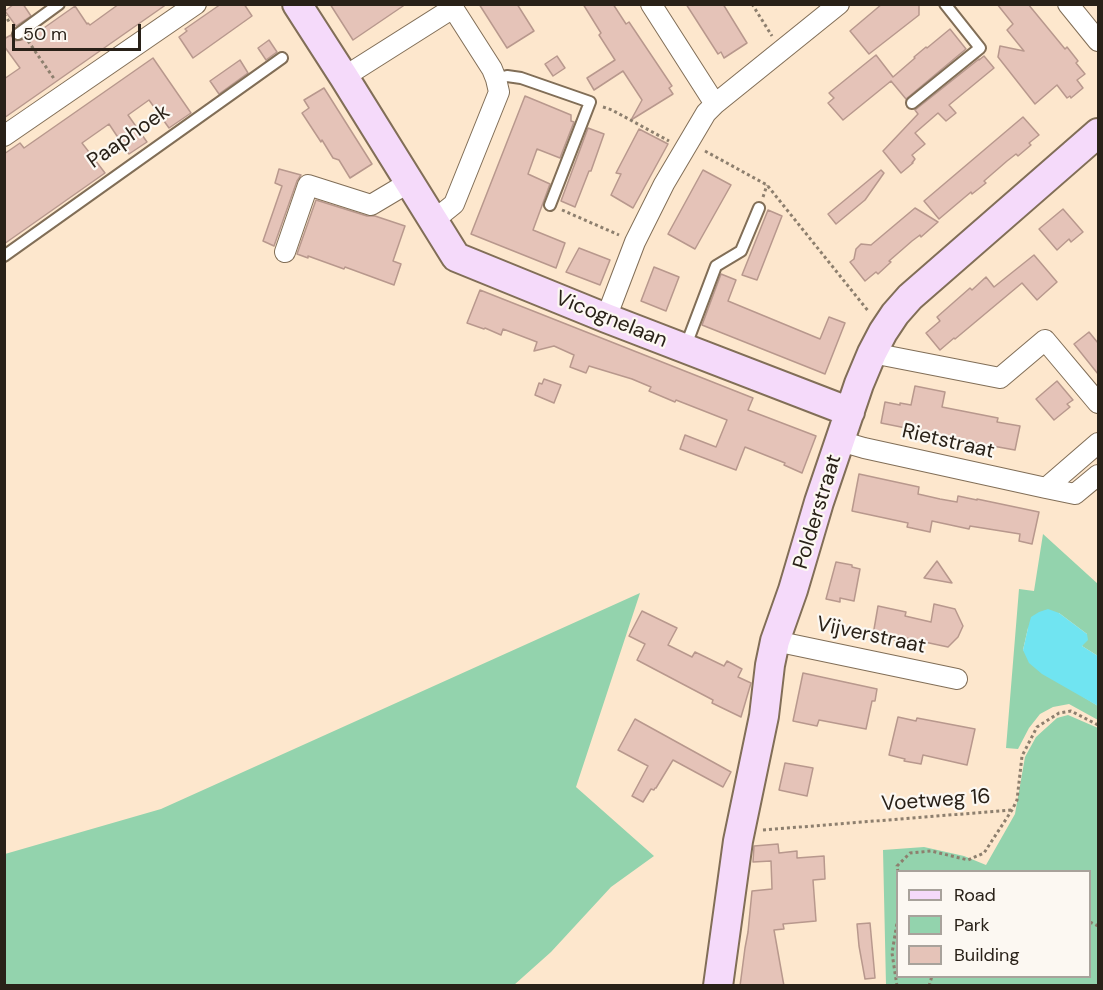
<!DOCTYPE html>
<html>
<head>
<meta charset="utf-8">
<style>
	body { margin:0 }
	#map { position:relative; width:1103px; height:990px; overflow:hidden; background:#fde7cd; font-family:"DM Sans",sans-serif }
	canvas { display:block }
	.frame { position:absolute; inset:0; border:6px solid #292118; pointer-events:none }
	.legend { position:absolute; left:896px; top:870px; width:195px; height:108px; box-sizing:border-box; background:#fcf8f2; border:2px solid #a8a29b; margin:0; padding:8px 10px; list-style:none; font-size:18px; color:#292118 }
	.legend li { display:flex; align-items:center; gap:12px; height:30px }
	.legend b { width:30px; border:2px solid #a8a29b }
	.scale { position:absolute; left:12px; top:24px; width:129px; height:27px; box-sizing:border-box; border:3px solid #292118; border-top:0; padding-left:8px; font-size:18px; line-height:21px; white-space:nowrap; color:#292118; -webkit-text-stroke:4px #fcf8f2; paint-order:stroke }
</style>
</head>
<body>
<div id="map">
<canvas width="1103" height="990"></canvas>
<div class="frame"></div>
<ul class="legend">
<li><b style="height:8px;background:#f5dafa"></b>Road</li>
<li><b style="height:16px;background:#93d3ad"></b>Park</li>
<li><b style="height:16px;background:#e5c3b8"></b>Building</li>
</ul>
<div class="scale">50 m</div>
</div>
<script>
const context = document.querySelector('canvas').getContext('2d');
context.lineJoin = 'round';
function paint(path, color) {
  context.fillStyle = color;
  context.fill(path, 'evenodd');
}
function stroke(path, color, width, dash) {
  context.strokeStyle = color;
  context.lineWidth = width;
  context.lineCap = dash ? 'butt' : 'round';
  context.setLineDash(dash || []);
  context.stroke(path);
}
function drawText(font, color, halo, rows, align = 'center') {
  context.font = font + ' "DM Sans",sans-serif';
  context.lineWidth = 4.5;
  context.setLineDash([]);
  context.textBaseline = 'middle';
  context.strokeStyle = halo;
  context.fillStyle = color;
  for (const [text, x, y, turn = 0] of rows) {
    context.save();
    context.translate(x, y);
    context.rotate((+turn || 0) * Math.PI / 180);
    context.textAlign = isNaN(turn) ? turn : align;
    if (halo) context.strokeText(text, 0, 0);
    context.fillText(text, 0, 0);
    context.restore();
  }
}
const green = new Path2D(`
	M1043,534L1098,584V656L1082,646L1087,634L1059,613L1028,628L1023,650L1082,696L1098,706V720L1069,704L1053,707L1040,714L1029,728L1018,749L1006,748L1019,589L1034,591Z
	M640,593L576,787L654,856L611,887L551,952L514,985H5V854L161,809Z
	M1068,715L1098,728V985H886L883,850L924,847L964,856L986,865L1015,814L1025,757L1036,737L1057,718ZM898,872H1090V976H898Z`);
const water = new Path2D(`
	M1048,609L1059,613L1087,634L1088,640L1082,646L1098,656V706L1042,674L1029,663L1023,650L1028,628L1031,617L1039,612Z`);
const building = new Path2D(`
	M14,4H23L31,16L16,26L5,11Z
	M119,4H167L4,118V79L20,68L4,46V39L11,35L14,41L22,40L39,28L41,30L75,6L87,24L88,23L90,25Z
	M221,4H244L252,16L193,58L179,37L187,31L185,29Z
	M330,4H406L353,40Z
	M479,4H517L534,31L507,48Z
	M583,4H613L626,24L629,22L672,86L669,88L673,94L631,120L642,100L623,71L594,90L587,78L615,60L599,35L601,33Z
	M686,4H723L747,43L724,58L721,52L718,54Z
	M882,4H919V15L869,54L850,31Z
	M997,4H1028L1065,49L1067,47L1078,61L1076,63L1085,74L1077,80L1083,88L1071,98L1070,96L1067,98L1057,85L1035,104L998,57L1000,46L1024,51L1007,30L1013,24Z
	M950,29L966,49L906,99L891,81L843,120L828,103L834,98L829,93L876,55L893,77L915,58L914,57L926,47L927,48Z
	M269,40L277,52L266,60L258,48Z
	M557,56L565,68L553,76L545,64Z
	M984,56L994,68L949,105L956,113L946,121L938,113L915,133L925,144L912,155L915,159L912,163H913L901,173L883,151L918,114L915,110L979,59V60Z
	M153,58L191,113L169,128L149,100L128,115L147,142L129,154L109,124L82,143L105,173L4,244V154L20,143L24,148Z
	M240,60L248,73L219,94L210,81Z
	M324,88L372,164L350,178L339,160L333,158L322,140L321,142L302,113L309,108L304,100Z
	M525,96L571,115V121L574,122L560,158L537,149L528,174L550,184L533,230L565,243L556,268L471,234Z
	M1023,117L1039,135L1029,143L1031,145L1018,156L1016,154L1007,161L984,181L986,183L972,194L971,192L939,219L924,201Z
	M588,128L604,134L591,171H589L575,207L561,201Z
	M639,129L668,144L633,208L611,195L621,174L616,173Z
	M279,169L301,175L297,181L274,246L263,241L282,186L275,183Z
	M703,170L731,185L695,249L668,234Z
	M881,170L884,173L865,200L836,224L828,214Z
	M316,200L367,216H375L405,226L393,261L401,264L394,285L345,267L344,269L308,256V258L297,254Z
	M915,208L938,222L921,237L920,235L912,241L889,261L891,262L878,274L876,272L865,281L850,262L854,259L856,249L861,244L871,245Z
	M1063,209L1083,232L1071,242L1069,239L1057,250L1039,229Z
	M768,210L782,216L757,280L742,275Z
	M579,248L610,260L600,285L566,272Z
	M1034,255L1057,282L1037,300L1022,283L955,339L954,338L940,350L926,333L940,321L937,317L970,288L972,290L986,277L994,287Z
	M654,267L679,277L666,311L641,301Z
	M721,274L736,280L728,301L820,339L829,317L845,323L825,374L702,325Z
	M480,290L753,398L748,410L816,436L802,473L784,465L785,463L745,447L736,470L680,449L685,435L716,447L727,420L676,400L675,402L649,391L651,387L632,379L589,366L586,373L570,367L574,355L554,346L534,351L537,342L503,329L501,335L485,328L484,329L467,323Z
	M1089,332L1098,343V374L1074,344Z
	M544,379L561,385L554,403L535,395L539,383L542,384Z
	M1057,381L1073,400L1067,404L1070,407L1054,420L1036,399Z
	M915,386L945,392L942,407L998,418L997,422L1020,426L1015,450L959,440L958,442L931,433L881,423L885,402L900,405V403L911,405Z
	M859,474L919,487L918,494L940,499L957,502L958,496L977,500V499L1039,512L1032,544L1019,541L1020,534L970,526L969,529L932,521L930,532L907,527L908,523L852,511Z
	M937,561L952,583L924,578Z
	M836,562L852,565V567L860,569L854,601L840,598V602L826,599Z
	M934,604L955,609L963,626L958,637L948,647L901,637L900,641L873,635L878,606L906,612L905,616L931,622Z
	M642,611L677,628L668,645L692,657L695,652L724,666L727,661L742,669L738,677L751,683L741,717L712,703L713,700L637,660L645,644L629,636Z
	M803,673L877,689L875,701H872L866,729L819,720L817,726L793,721Z
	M898,717L916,721L917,718L975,729L967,765L923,755L921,764L904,761L905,759L889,755Z
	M635,719L731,772L723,787L673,760L656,788H655L654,790L651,789L643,802L632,796L648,766L618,750Z
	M785,763L813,768L807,796L779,790Z
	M778,844L779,853L797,851V858L824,856L825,879L813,880L816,921L783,924L784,929L774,930L784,986H740L745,948L748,932L752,891L772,889L771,861L753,862L754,846Z
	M870,923L875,978L865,979L859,946L857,924Z`);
const path = new Path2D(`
	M752,4L772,36
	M4,14L10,23
	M28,41L55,80
	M603,107L612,110L669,141
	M705,151L767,185L869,312
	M763,197L767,185
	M562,210L619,235
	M763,830L1012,810
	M898,872L897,866L910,853L931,851L968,860L984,853L1012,810L1017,800L1022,756L1037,727L1059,713L1071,711L1098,725
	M1090,922L1098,926
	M897,986L892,953L898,917
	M929,986L932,976`);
const lane = new Path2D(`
	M18,34L59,4
	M496,79L507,76L521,78L590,102L550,205
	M912,103L980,48L945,4
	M4,256L282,58
	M685,348L716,266L741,251L759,208`);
const street = new Path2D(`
	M651,4L715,104
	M1068,4L1098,41
	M344,77L453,8L492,69L496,79L499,92L454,204L433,221
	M4,136L196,4
	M285,252L308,185L371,205L408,183
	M606,318L635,242L664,184L706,113L715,104L839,4
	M872,353L1000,378L1045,340L1098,403
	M840,441L864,448L1046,488L1098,443
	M1046,488L1075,494L1098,475
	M775,641L957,679`);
const secondary = new Path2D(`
	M297,4L344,77L456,257L606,318L850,412
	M718,986L738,841L764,716L770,665L775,641L793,590L819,502L859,384L872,353L883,332L895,314L910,297L1098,133`);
const streetNames = [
	["Paaphoek",129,137,-35],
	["Vicognelaan",611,320,22],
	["Rietstraat",948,442,13],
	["Polderstraat",818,512,-73],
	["Vijverstraat",871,636,12],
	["Voetweg 16",936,801,-4]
];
paint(green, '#93d3ad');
paint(water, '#70e4f1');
paint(building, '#e5c3b8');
stroke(building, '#b8988d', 1.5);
stroke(lane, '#816e57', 14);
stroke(street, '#816e57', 22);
stroke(secondary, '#816e57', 32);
stroke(path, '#8d7f6e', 3, [3, 3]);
stroke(lane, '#fff', 10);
stroke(street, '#fff', 20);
stroke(secondary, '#f5dafa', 28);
drawText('21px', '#292118', '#fcf8f2', streetNames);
</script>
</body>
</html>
